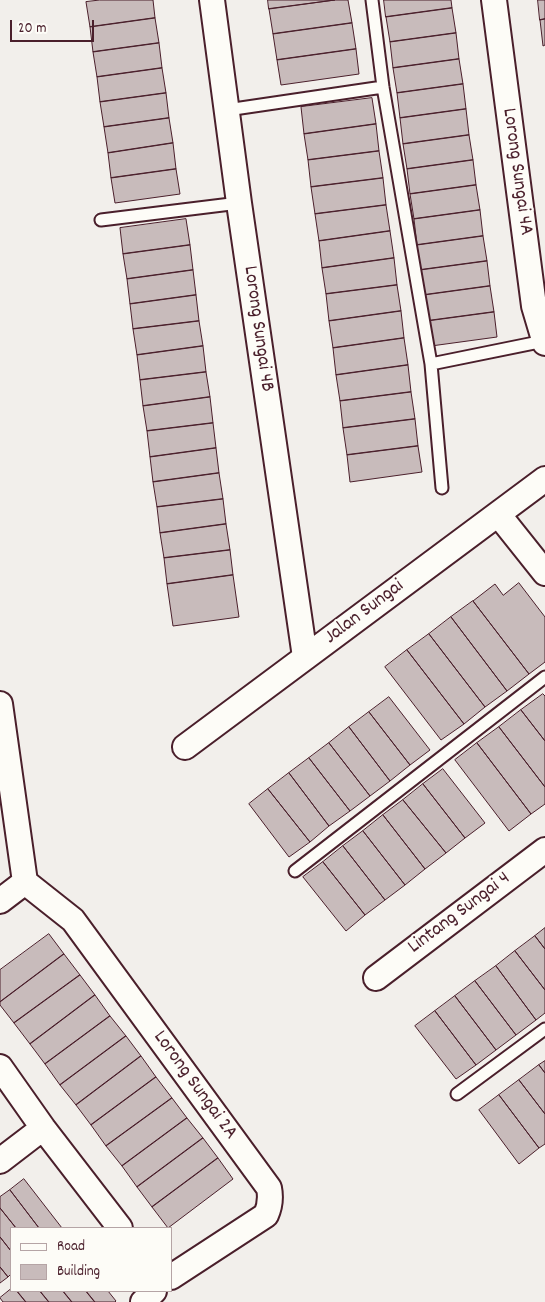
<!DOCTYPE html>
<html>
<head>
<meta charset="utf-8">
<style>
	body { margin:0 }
	#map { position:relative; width:545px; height:1302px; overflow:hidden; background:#f2efeb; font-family:Dekko,sans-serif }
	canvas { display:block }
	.legend { position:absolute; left:10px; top:1227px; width:162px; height:65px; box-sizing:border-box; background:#fdfcf7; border:1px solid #b5a4a5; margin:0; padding:6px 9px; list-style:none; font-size:15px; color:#4a1f2b }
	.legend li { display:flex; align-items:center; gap:10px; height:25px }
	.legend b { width:25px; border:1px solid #b5a4a5 }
	.scale { position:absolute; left:10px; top:20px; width:84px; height:22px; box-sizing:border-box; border:2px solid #4a1f2b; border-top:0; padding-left:6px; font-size:15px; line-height:18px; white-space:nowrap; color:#4a1f2b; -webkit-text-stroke:4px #fdfcf7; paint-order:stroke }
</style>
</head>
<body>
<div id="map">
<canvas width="545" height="1302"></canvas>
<ul class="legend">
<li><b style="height:6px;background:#fdfcf7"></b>Road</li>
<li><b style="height:14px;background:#c8bbbb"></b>Building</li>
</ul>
<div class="scale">20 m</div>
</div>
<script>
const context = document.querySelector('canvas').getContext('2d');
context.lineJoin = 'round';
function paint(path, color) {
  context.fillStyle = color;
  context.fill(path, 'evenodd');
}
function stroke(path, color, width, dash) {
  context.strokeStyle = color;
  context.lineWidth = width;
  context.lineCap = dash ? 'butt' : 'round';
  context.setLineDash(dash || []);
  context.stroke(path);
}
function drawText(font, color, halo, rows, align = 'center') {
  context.font = font + ' Dekko,sans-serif';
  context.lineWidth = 4;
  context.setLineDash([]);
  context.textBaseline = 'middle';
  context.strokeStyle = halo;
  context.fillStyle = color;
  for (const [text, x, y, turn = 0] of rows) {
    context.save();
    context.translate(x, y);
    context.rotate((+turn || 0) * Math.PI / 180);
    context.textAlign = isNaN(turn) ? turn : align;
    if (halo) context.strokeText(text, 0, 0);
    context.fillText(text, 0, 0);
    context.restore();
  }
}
const building = new Path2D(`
	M100,0H153L155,18L90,27L86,2Z
	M268,0H335L269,9Z
	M335,0H348L352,23L273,34L269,9Z
	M384,0H451L452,8L386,17Z
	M538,0H545V19L540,20Z
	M452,8L456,33L390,42L386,17Z
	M155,18L159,43L93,52L90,27Z
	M545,19V45L543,46L540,20Z
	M352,23L356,49L277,60L273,34Z
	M456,33L459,59L393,68L390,42Z
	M159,43L162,68L97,77L93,52Z
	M356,49L359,74L281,85L277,60Z
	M459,59L463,84L397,93L393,68Z
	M162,68L166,93L100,102L97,77Z
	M463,84L466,109L400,118L397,93Z
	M166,93L169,118L104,127L100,102Z
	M372,98L376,124L304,134L301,107Z
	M466,109L469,135L403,144L400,118Z
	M169,118L173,143L108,153L104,127Z
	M376,124L379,151L308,160L304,134Z
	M469,135L473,160L407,169L403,144Z
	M173,143L176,169L111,178L108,153Z
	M379,151L383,178L311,187L308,160Z
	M473,160L476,185L410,194L407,169Z
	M176,169L180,194L115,203L111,178Z
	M383,178L386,205L315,214L311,187Z
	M476,185L480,210L414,219L410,194Z
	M386,205L390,231L319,241L315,214Z
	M480,210L483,236L417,245L414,219Z
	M186,219L190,245L123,254L120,228Z
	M390,231L394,258L322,268L319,241Z
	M483,236L487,261L420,270L417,245Z
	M190,245L193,270L127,279L123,254Z
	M394,258L397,285L326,294L322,268Z
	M487,261L490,286L424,295L420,270Z
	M193,270L196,295L130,304L127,279Z
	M397,285L401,311L329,321L326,294Z
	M490,286L494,312L427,321L424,295Z
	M196,295L199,321L133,329L130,304Z
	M401,311L404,338L333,348L329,321Z
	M494,312L497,337L431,346L427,321Z
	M199,321L203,346L137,355L133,329Z
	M404,338L408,365L336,375L333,348Z
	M203,346L206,372L140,380L137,355Z
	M408,365L411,392L340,401L336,375Z
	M206,372L210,397L143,406L140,380Z
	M411,392L415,419L343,428L340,401Z
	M210,397L213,423L147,431L143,406Z
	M415,419L418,446L347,455L343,428Z
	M213,423L216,448L150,457L147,431Z
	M418,446L422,472L350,482L347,455Z
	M216,448L219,473L153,482L150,457Z
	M219,473L223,499L157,507L153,482Z
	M223,499L226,524L160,533L157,507Z
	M226,524L230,550L164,558L160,533Z
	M230,550L233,575L167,584L164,558Z
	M233,575L239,617L173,626L167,584Z
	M519,583L545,617V662L529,674L473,601L495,584L503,595Z
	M473,601L529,674L507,691L451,617Z
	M451,617L507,691L485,707L429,634Z
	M429,634L485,707L464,724L407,650Z
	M407,650L464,724L441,740L385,667Z
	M543,694L545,696V741L521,710Z
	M389,697L430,750L410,765L369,712Z
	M521,710L545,741V787L499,727Z
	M369,712L410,765L390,781L349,727Z
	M349,727L390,781L370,796L329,743Z
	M499,727L545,787V804L531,814L477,743Z
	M329,743L370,796L350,811L309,758Z
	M477,743L531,814L509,831L455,760Z
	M309,758L350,811L329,826L289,773Z
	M443,769L485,823L465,838L423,784Z
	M289,773L329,826L310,842L268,789Z
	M423,784L465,838L446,853L403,800Z
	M268,789L310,842L289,857L249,804Z
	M403,800L446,853L425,869L383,815Z
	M383,815L425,869L405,885L363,831Z
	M363,831L405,885L385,900L343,846Z
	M343,846L385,900L365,915L323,862Z
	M323,862L365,915L346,931L303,877Z
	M545,928V949L535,936Z
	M49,934L64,954L0,1002V970Z
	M535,936L545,949V990L515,951Z
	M515,951L545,990V1013L536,1020L496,966Z
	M64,954L80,975L14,1023L0,1005V1002Z
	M496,966L536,1020L516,1035L475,981Z
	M80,975L95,995L30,1044L14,1023Z
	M475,981L516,1035L496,1050L455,996Z
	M95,995L110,1016L45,1064L30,1044Z
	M455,996L496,1050L476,1065L435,1011Z
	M435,1011L476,1065L456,1079L415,1026Z
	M110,1016L126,1036L60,1085L45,1064Z
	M126,1036L141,1056L76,1105L60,1085Z
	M141,1056L156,1077L91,1125L76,1105Z
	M545,1061V1073L539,1065Z
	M539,1065L545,1073V1114L519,1080Z
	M156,1077L172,1098L106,1146L91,1125Z
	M519,1080L545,1114V1144L539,1148L499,1095Z
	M499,1095L539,1148L519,1164L479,1110Z
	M172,1098L187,1118L122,1166L106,1146Z
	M187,1118L203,1138L137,1187L122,1166Z
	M203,1138L218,1158L152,1207L137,1187Z
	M218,1158L233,1179L168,1228L152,1207Z
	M24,1179L62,1228H39L10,1190Z
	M10,1190L39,1228H16L0,1208V1197Z
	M0,1208L16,1228H11V1251L0,1237Z
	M0,1237L11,1251V1274L8,1277L0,1267Z
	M0,1267L8,1277L0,1283Z
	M11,1289V1291H17L26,1302H3L0,1298Z
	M17,1291H40L49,1302H26Z
	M40,1291H63L72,1302H49Z
	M63,1291H86L95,1302H72Z
	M86,1291H108L116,1301L115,1302H95Z`);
const service = new Path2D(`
	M372,0L383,87L431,364L442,488
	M227,110L383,87
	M101,220L239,203
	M431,364L544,341
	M295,871L545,677
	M457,1094L545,1029`);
const minor = new Path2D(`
	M212,0L239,203L305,657
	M494,0L534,306L545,343
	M498,514L545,573
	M0,704L25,882
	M185,747L545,479
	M25,882L73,920L269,1188C271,1198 270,1206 266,1215L171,1277
	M0,901L25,882
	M376,978L545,850
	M0,1067L43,1128L120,1228
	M0,1161L43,1128
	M143,1302L154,1291`);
const streetNames = [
	["Lorong Sungai 4A",516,172,82],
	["Lorong Sungai 4B",257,329,82],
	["Jalan Sungai",365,613,-37],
	["Lintang Sungai 4",460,914,-37],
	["Lorong Sungai 2A",194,1086,54]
];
paint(building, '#c8bbbb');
stroke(building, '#4a1f2b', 1);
stroke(service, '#4a1f2b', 15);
stroke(minor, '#4a1f2b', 28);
stroke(service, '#fdfcf7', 11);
stroke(minor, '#fdfcf7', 24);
drawText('20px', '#4a1f2b', '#fdfcf7', streetNames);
</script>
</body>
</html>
